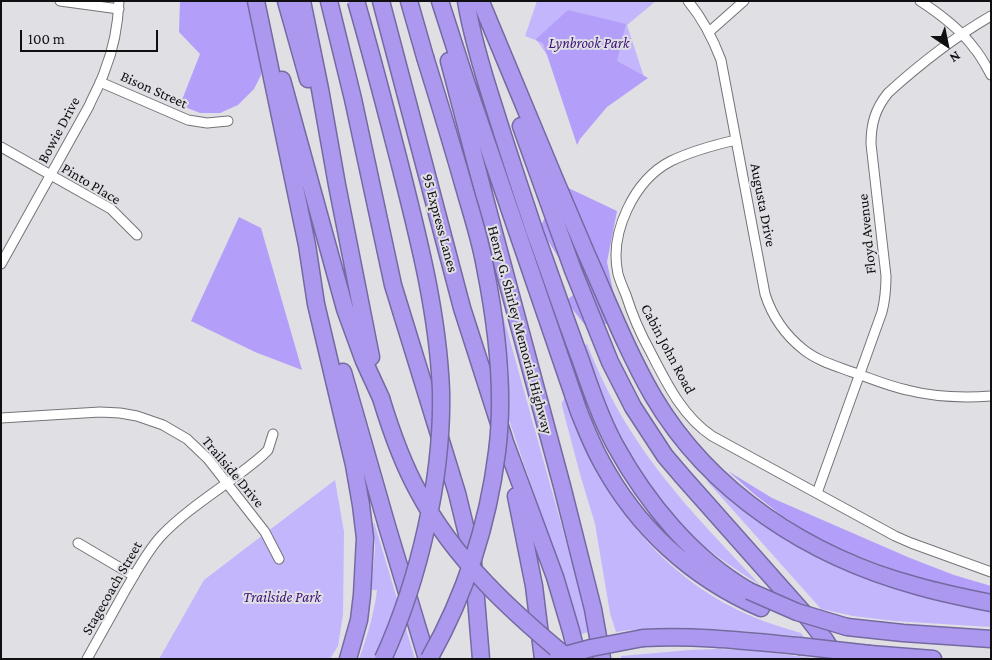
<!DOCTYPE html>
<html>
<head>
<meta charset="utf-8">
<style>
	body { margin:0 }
	#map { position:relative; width:992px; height:660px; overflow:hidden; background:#e0dfe4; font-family:"Crimson Pro",serif }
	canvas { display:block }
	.frame { position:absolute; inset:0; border:2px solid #100f11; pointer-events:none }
	.north { position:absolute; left:922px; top:20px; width:50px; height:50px; -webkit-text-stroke:4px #e0dfe4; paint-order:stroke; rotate:146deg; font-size:14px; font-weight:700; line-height:20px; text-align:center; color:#100f11 }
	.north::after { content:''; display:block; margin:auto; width:18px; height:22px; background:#100f11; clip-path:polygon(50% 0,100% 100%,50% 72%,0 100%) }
	.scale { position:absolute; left:20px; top:30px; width:138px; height:22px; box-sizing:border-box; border:2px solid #100f11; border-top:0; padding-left:6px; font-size:15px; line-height:18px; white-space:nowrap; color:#100f11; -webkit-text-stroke:4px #e0dfe4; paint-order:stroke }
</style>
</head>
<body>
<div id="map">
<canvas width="992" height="660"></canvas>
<div class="frame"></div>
<div class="north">N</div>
<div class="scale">100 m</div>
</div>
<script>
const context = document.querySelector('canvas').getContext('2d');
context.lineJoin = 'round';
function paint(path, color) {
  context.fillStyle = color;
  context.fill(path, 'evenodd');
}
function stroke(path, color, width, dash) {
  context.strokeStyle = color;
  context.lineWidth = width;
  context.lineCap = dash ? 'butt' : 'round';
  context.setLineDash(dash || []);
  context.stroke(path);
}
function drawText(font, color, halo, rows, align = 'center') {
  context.font = font + ' "Crimson Pro",serif';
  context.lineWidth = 4;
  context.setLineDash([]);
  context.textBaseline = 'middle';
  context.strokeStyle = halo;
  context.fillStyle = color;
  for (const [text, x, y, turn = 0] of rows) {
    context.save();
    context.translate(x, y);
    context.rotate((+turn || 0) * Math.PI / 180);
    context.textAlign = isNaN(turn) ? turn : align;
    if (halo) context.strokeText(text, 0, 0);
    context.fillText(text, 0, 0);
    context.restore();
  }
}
const green = new Path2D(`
	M537,1H656L627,25L644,77L588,114L536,39L535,40L525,36Z
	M502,312L591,631L579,635L563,579L507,414L509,372Z
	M587,344C600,377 616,409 636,439C671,493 717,538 760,585C735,569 708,552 687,530C658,501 635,467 616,431C602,404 593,374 582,346Z
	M566,397C574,417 580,438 590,457C626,528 677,584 751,616C767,623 784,628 801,633L804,637C759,632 714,628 669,628C651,629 633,629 616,632L610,613L595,524L580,474L562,406V402Z
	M710,478L748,511L803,550L857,573L991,610V627L894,621L853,616L821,609L707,481Z
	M335,480L344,532L343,615L338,646L330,659H159L204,580Z
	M374,522L415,659H359C367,637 374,614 377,590H371C372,576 374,563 375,549C376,540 371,530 374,522Z
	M719,649L758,651L820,659H621V656L690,650Z`);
const forest = new Path2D(`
	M180,1H248L263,55L261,75L254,89L238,105L220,113H200L180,105L200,54L179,32Z
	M568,10L626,24L617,61L648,78L607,107L580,139L577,145L543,43L535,40Z
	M560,184L617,211L607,262L619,320L588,329L566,301L579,290L540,228Z
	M239,217L261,228L302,370L255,352L191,321Z
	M728,471L772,498L910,558L954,575L991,586V596L919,579L839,549L812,535L781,515L754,494Z`);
const street = new Path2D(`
	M60,1L119,9
	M688,1C703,19 713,39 721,60L765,294C772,316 785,335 804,350C818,361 836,366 852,372C870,378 888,386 907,390C934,397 963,398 991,396
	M920,1C940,14 960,29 974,48C981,56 986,66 991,75
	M709,32L744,1
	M100,82L188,120L207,123L228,121
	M736,140C714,145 692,151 671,161C634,180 609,233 618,274C620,281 623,288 626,295C632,314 640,333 650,351C666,382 682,416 712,436L895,536L911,543L991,572
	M1,147L111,209L137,235
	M1,264L89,106C94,94 101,83 105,70C113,50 118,23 119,1
	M1,418L100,412L120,413L137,416L163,425L187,439L208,459L265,532L279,559
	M817,493L882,312C885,300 886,288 886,276L871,144C871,124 875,109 888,93C920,64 953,38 991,16
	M78,543L134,576
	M87,659C100,636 113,612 126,589C137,571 147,551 162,535C191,505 231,483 263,455L268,450L273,434`);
const highway = new Path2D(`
	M256,1L307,245L316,304L354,465L361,505L365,538L362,595L359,620L348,659
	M286,1L308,79
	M302,1L320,89L337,185L371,357
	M329,1L353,99L393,285L457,493L466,530L473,562L481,659
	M381,1L462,308L505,442L555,577L571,631L578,659
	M409,1L425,57
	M440,1L467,85L579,412C586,429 592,445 601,461C637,528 692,578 761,608
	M466,1C472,37 483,73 494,107C507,149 521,191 535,233C551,276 565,319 581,361C591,390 601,419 615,445C647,503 692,558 749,591
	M481,2C516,87 551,171 587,255C608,302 627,351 653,396C710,493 810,557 917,586C941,593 966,598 991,603
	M449,61L489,214L562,486L593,609L602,659
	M282,80L345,309L364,361L381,398
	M521,126L573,270L610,362L633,407L665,456L683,477L808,618L825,640L837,659
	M343,372L387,526L427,659
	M516,496L534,586L543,659
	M847,627L903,633L991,639
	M643,638C696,635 747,641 799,646
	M870,654L933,659`);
const highwayBridge = new Path2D(`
	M356,1C372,56 386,111 400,165C419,240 438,314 441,391C443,478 419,580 383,659
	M425,57C439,102 453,148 466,194C473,218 481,243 485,267C497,327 505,391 497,452C488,524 465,595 429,659
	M381,398C391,431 402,463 419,493C454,559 512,612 569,659
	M749,591L797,612L847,627
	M799,646L870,654
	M558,657L591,648L643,638`);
const parkNames = [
	["Lynbrook Park",589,43],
	["Trailside Park",282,597]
];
const streetNames = [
	["Bison Street",154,90,24],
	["Bowie Drive",59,130,-62],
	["Pinto Place",91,184,31],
	["Augusta Drive",763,205,79],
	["95 Express Lanes",440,223,75],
	["Floyd Avenue",867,234,-96],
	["Henry G. Shirley Memorial Highway",520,330,75],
	["Cabin John Road",668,349,62],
	["Trailside Drive",233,472,50],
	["Stagecoach Street",112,588,-60]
];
paint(green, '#c4b6fc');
paint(forest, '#b39ff9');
stroke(street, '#747478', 11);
stroke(highway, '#7569a1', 19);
stroke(street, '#fff', 9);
stroke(highway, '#ac99ef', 16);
stroke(highwayBridge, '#7569a1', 19, []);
stroke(highwayBridge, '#ac99ef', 16);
drawText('italic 15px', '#3b1079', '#e0dfe4', parkNames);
drawText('15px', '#100f11', '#e0dfe4', streetNames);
</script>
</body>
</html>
